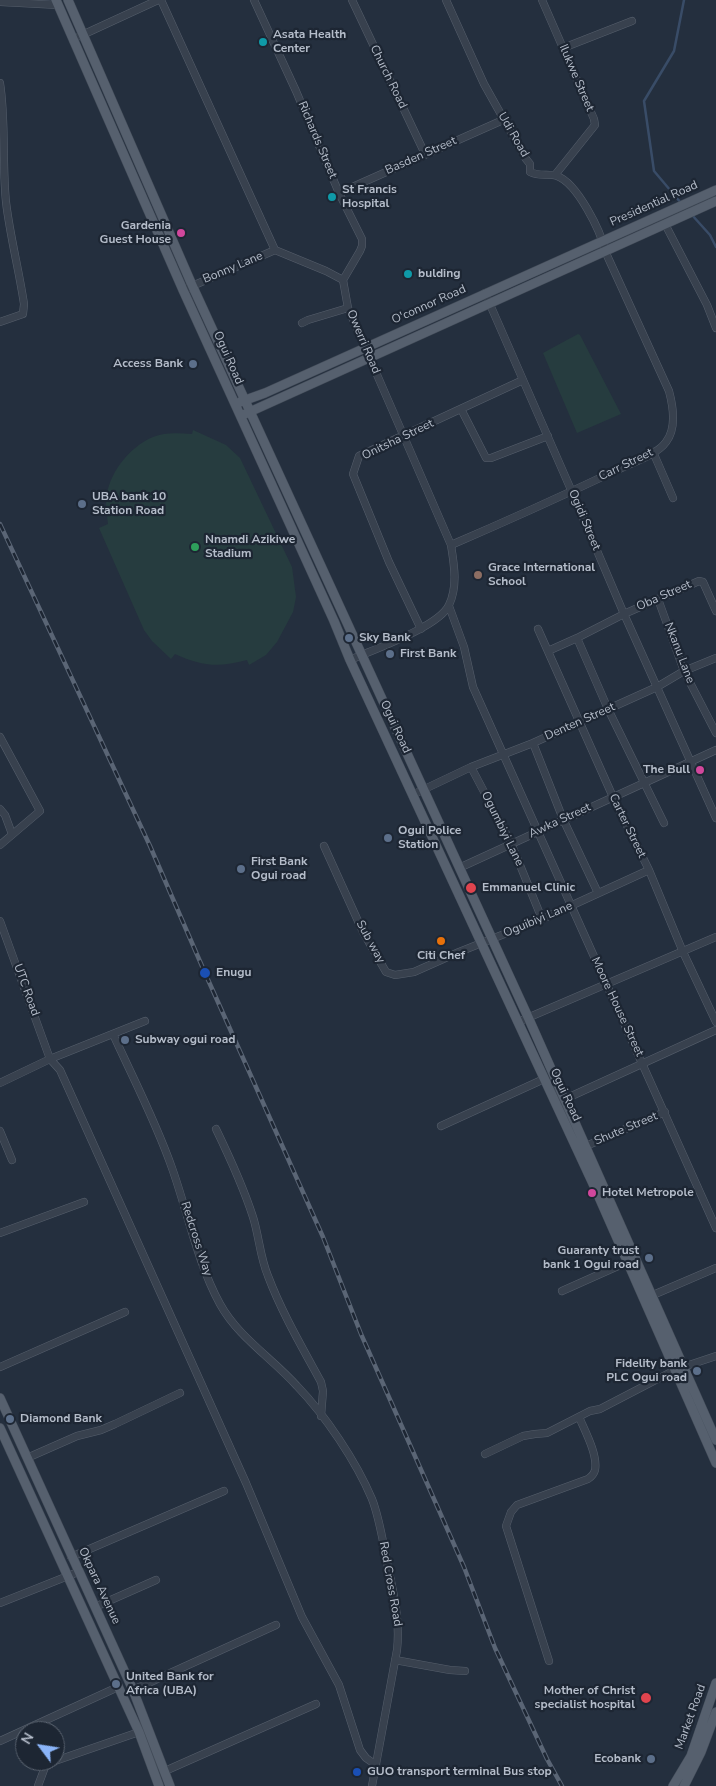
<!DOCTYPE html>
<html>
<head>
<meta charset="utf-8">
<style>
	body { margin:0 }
	#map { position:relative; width:716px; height:1786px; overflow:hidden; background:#242f3e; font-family:"Nunito Sans",sans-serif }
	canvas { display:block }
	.north { position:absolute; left:15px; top:1721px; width:50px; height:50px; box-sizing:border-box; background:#1d2633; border:1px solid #59626f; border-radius:50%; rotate:301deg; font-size:14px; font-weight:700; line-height:20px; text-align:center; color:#b4bcc9 }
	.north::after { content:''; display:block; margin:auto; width:18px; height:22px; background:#8ab4f8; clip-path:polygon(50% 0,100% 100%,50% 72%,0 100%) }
</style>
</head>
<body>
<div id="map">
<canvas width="716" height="1786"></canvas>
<div class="north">N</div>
</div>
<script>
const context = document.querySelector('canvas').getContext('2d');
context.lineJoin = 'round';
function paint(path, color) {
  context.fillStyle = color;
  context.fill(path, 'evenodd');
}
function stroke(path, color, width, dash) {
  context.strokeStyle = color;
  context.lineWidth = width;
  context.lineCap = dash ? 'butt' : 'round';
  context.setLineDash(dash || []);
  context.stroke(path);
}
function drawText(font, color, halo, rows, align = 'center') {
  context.font = font + ' "Nunito Sans",sans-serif';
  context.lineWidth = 4.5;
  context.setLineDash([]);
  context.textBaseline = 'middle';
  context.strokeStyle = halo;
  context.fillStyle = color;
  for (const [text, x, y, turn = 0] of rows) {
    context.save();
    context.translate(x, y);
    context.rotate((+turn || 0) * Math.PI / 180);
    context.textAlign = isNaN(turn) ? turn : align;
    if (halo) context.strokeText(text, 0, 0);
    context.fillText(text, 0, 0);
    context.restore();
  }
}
const green = new Path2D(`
	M578,334L580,335L621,414L577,433L543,353Z
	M193,430L226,445L240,458L292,567L296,597L293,612L277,642L266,655L249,665L247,660C218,668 201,666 175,654L171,659L152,641L144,630L99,528L108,524C107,516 106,508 106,500C108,474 129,447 153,437C165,432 179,433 192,434Z`);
const stream = new Path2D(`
	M681,203L654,171L644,101L674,51L684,0
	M692,215L710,235L716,247`);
const minor = new Path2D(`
	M161,0L275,250L326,271L343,280
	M254,0L296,91L339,193L362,239V246L360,251L343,280
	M352,0L425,154
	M446,0L484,84L526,159L530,164V172C540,177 549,173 557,176C577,183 601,231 605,251L669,391C673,406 677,428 666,442C657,455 631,463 617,470C562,496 507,521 451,545
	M542,0L594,119L595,125L555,175
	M0,2L58,5
	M80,36L158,0
	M563,48L632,21
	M0,83C6,122 2,162 6,202C10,236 19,270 24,304L23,314L0,322
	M339,193L503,120
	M665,224L707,305L716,328
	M343,280L348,308L451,545C454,564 458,586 449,605C439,627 372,650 350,660
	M183,290L275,250
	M485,293L572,492L624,614L716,818
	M302,323L308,320L348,308
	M461,409L486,458H491L548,436
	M653,452L673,498
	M658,599L684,671L716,733
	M449,606L464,647L473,687L716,1228
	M421,629L389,562L353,474L359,456L523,380
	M538,629L613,797L649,870L683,952L716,1022
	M548,651L577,638
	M0,737L40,811L0,845
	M533,743L563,819L598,893
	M471,767L511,843L542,919
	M412,795L471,767L533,743L657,687L684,671L716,658
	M0,809L5,815L12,834
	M664,823L608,709L577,638L624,614L699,581L703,582L716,611
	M324,846L363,932L386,972L395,975L414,972L459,952L542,919L649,870
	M459,868L716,750
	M0,921L50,1059L60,1070L246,1483L302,1617L339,1685L360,1750L366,1758L376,1765
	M518,1022L716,937
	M113,1034C133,1078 156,1122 172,1168C188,1213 197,1262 220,1304C238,1337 272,1358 297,1386C325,1415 356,1461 372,1499C381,1522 384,1551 390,1576C395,1601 400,1624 397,1650L372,1786
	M0,1083L50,1059L145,1021
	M565,1099L716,1030
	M441,1126L544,1079
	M216,1129C230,1158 243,1186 253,1217C259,1236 260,1257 268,1276C282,1313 302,1347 321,1382L323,1391L321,1416
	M0,1131L12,1160
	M586,1146L665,1112
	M0,1233L84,1202
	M562,1291L627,1262
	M653,1295L716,1268
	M0,1367L125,1312
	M683,1367L716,1356
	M485,1454L523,1436L535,1434L547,1433L590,1411L600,1409L675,1370
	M27,1458L77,1436L101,1430L115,1424L180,1393
	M71,1557L224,1491
	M0,1603L78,1572
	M95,1607L156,1580
	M395,1660L450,1670L465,1671
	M549,1661L506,1526L511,1512L517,1505L588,1479C591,1477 594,1474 595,1470C598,1455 585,1431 579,1417
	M133,1690L276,1625
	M0,1741L118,1687
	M55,1761L139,1732
	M165,1771L316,1704
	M38,1786L45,1767L55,1761`);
const major = new Path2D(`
	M56,0L183,290L334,621L350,660L595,1188L716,1463
	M68,0L192,285L528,1017L716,1440
	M240,402L265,393L716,190
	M245,414L716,201
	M0,1398L133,1690L170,1786
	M0,1428L139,1732L159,1786
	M673,1786L691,1756L716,1683
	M684,1786L701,1752L716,1712`);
const rail = new Path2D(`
	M0,524L150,846L205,973L323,1237L361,1334L464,1567L495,1648L547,1759L562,1786`);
const markers = [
	[263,42,5,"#0f9aa8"],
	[332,197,5,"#0f9aa8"],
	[181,233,5,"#d1479c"],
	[408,274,5,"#0f9aa8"],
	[193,364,5,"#5c6f8a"],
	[82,504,5,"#5c6f8a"],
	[195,547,5,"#2e9e5b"],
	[478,575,5,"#8d6e63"],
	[349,638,5,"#5c6f8a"],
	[390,654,5,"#5c6f8a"],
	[700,770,5,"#d1479c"],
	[388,838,5,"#5c6f8a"],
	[241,869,5,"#5c6f8a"],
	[471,888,6,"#e0444e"],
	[441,941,5,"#e8710a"],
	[205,973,6,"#1a4fb4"],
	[125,1040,5,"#5c6f8a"],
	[592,1193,5,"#d1479c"],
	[649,1258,5,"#5c6f8a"],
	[697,1371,5,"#5c6f8a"],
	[10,1419,5,"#5c6f8a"],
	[116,1684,5,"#5c6f8a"],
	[646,1698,6,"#e0444e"],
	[651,1759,5,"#5c6f8a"],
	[357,1772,5,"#1a4fb4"]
];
const poiNames = [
	["Asata Health",273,35],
	["Center",273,49],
	["St Francis",342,190],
	["Hospital",342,204],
	["Gardenia",171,226,"right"],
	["Guest House",171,240,"right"],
	["bulding",418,274],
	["Access Bank",183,364,"right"],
	["UBA bank 10",92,497],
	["Station Road",92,511],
	["Nnamdi Azikiwe",205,540],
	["Stadium",205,554],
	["Grace International",488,568],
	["School",488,582],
	["Sky Bank",359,638],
	["First Bank",400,654],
	["The Bull",690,770,"right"],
	["Ogui Police",398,831],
	["Station",398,845],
	["First Bank",251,862],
	["Ogui road",251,876],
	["Emmanuel Clinic",482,888],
	["Citi Chef",441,956,"center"],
	["Enugu",216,973],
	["Subway ogui road",135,1040],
	["Hotel Metropole",602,1193],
	["Guaranty trust",639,1251,"right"],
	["bank 1 Ogui road",639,1265,"right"],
	["Fidelity bank",687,1364,"right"],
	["PLC Ogui road",687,1378,"right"],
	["Diamond Bank",20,1419],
	["United Bank for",126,1677],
	["Africa (UBA)",126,1691],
	["Mother of Christ",635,1691,"right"],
	["specialist hospital",635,1705,"right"],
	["Ecobank",641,1759,"right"],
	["GUO transport terminal Bus stop",367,1772]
];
const streetNames = [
	["Church Road",388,77,64],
	["Ilukwe Street",576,78,67],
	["Udi Road",513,135,60],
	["Richards Street",317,140,67],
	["Basden Street",421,156,-24],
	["Presidential Road",654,204,-24],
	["Bonny Lane",233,268,-23],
	["O'connor Road",429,305,-24],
	["Owerri Road",363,342,67],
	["Ogui Road",228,358,66],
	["Onitsha Street",398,440,-26],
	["Carr Street",626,465,-26],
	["Ogidi Street",584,520,67],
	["Oba Street",664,596,-24],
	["Nkanu Lane",679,653,69],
	["Denten Street",580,722,-24],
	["Ogui Road",395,727,65],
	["Awka Street",560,821,-25],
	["Carter Street",627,826,64],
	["Ogumbiyi Lane",502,829,64],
	["Oguibiyi Lane",538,920,-23],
	["Sub way",370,942,61],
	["UTC Road",26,990,70],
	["Moore House Street",617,1007,65],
	["Ogui Road",565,1095,65],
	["Shute Street",626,1129,-23],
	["Redcross Way",196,1239,72],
	["Red Cross Road",390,1584,80],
	["Okpara Avenue",99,1586,65],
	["Market Road",691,1717,-70]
];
paint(green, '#263c3f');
stroke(stream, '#394c67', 2.5);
stroke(minor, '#565f6c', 8);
stroke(major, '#414a57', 10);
stroke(minor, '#38414e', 7);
stroke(major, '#56606e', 9);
stroke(rail, '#5a6575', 4.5);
stroke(rail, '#1d2633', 2.5, [8]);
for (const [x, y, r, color] of markers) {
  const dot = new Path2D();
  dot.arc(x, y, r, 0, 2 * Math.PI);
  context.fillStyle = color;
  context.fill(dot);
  stroke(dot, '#1d2633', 2);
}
drawText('bold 12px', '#b4bcc9', '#1d2633', poiNames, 'left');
drawText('12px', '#b4bcc9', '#1d2633', streetNames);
</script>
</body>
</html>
